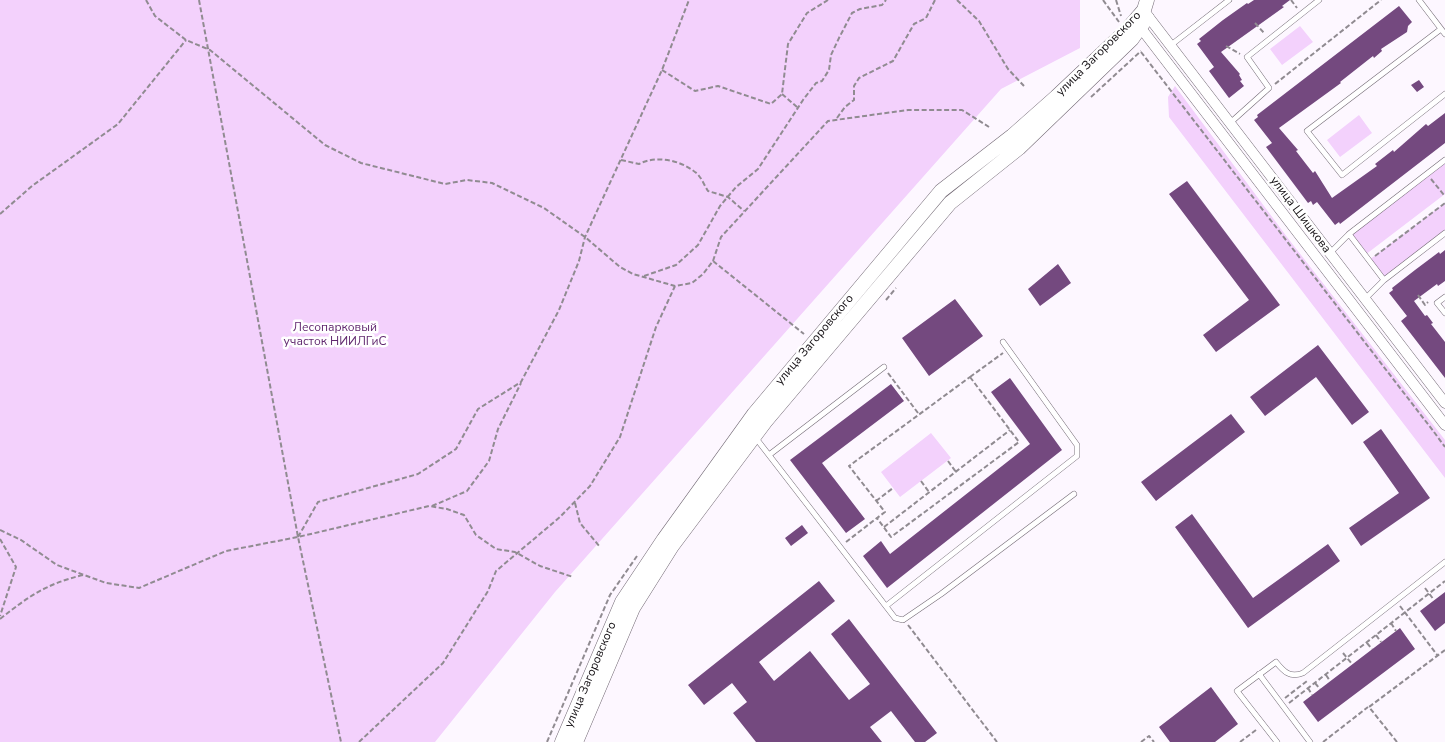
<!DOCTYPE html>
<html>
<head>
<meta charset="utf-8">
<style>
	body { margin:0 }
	canvas { display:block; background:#fdf7ff }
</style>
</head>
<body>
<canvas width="1445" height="742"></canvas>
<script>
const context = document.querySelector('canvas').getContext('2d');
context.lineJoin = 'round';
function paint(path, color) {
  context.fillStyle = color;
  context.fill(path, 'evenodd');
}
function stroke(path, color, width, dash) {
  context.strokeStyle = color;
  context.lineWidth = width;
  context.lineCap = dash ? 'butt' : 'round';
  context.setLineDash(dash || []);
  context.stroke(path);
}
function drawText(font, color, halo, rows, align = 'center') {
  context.font = font + ' "Nunito Sans",sans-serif';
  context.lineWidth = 5;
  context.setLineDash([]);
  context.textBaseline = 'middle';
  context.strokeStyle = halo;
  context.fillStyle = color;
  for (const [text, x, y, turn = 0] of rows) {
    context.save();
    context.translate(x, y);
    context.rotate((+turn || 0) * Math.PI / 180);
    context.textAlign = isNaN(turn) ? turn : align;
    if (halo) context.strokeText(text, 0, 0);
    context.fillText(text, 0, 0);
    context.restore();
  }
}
const green = new Path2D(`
	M0,0H1080V48L1001,89L555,592L435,742H0Z
	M1300,26L1313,42L1282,65L1270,49Z
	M1175,86L1287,237L1445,440V478L1169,117L1168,97Z
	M1359,115L1372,133L1340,157L1327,140Z
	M1445,160V194L1365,255L1349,234Z
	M1445,203V233L1384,280L1369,260Z
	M931,433L951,458L900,497L881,472Z`);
const building = new Path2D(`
	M1254,0H1290L1282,6L1284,7L1221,52L1240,74L1239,75L1242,80L1240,81L1244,86L1229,98L1209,71L1214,67L1197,44L1201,41L1199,39L1223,20L1247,3L1248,4Z
	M1399,6L1412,22L1408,26L1407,32L1381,49L1382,51L1374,58L1373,56L1340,82L1341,83L1279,128L1298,150L1296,151L1306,164L1313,173L1315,171L1332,198L1377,166L1375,164L1393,150L1394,152L1426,124L1428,126L1445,113V143L1340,224L1339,222L1335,225L1317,202L1313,205L1311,201L1308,203L1266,147L1272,143L1254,120L1258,117L1257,115Z
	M1419,80L1424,87L1417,92L1411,85Z
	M1187,181L1280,305L1216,352L1203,335L1249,300L1169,194Z
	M1445,250V281L1438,286L1437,284L1414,301L1425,316L1427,315L1433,323L1431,324L1445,342V378L1401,321L1407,316L1389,293L1393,290L1392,288L1415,270L1439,252L1440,254Z
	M1058,264L1071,283L1040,306L1028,289Z
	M955,299L983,336L929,376L902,338Z
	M1318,345L1369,412L1352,425L1316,377L1265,416L1250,397Z
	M1010,378L1062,450L887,588L863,556L881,541L890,554L1030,444L991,392Z
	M891,384L904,401L822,463L865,519L846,533L790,460Z
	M1231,414L1245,432L1156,501L1141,482Z
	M1381,429L1430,498L1361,546L1349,528L1399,493L1363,442Z
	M1192,514L1253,598L1328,544L1340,561L1248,628L1175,527Z
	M802,525L808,533L791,546L785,538Z
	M819,581L835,601L759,662L774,681L810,651L849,700L870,684L831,634L849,619L937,733L925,742H915L891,711L870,727L882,742H756L733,713L747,702L732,683L704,705L688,685Z
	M1445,592V623L1435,631L1420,611Z
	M1400,628L1415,649L1318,722L1303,702Z
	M1211,687L1238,724L1215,742H1170L1159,727Z`);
const path = new Path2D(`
	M146,0L155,16L186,40L210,50L325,145L361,163L445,184L467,180L492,183L544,208L585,237L620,267L633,274L675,286L692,283L703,274L713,261L804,334
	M199,0L298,537L341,742
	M957,0L979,21L1008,69L1024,86
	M1103,0L1119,22
	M1116,0L1121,16
	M1291,0L1297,8
	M1255,23L1265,34
	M1226,46L1240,54
	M1141,52L1434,432
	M662,70L695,91L718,86L771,104L782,94L788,44L807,13L828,0
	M1275,84L1381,0
	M782,94L797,107
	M1091,97L1141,51
	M837,118L845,107L854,100V86L859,78L893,61L914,24L926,18L935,0
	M621,160L639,164C656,155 680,160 695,172C701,176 704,185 708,191L728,197L744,211
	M1431,179L1444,195
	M0,214L32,186L118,124L186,40
	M1375,256L1445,203
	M713,261L721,237L828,121L908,110H962L989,127
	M644,276L676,265L698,245L720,206L736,187L758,169L803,100L816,83L822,81L829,70L831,55L839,38L852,13L860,9L882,5L886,0
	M1418,295L1425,305L1428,302
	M886,300L896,288
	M888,373L918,413
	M970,377L1019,442L891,537L877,518L885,512L849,466Z
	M970,377L1003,353
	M1434,432L1445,447
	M948,461L956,472
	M921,481L929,492
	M876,501L893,488
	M575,503L580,523L600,547
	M432,506L467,491L489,461L498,429L521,383
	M884,527L1010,430
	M0,530L21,540L57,565L106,583L139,588L226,551L298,537L429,506L447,509L464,515L476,535L496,549L515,552L540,566L573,577
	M298,537L318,502L418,474L456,449L478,409L521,382L559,310L579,261L585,237L662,70L689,0
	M0,539L16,567L0,616
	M846,542L877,518
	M1425,588L1434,600
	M1400,606L1438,656
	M0,619C29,596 46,584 83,575
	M1391,623L1396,631
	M908,625L997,742
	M1376,635L1381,642
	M1367,643L1372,649
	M1343,653L1352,664
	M1326,675L1330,681
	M1315,683L1320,689
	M1308,688L1312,695
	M1285,698L1307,681
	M1289,703L1445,581
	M359,742L443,663L488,591L496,571L560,517L590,486L620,437L656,327L675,286
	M547,742L610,595L637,556
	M1141,742L1149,736L1154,742
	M1240,742L1256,730
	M1323,742L1368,707
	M1397,742L1369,707L1445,650`);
const service = new Path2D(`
	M1419,0L1445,34
	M1441,29L1307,131L1342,175L1445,94
	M1171,45L1229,0
	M1230,123L1269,88L1247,57L1319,0
	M1349,234L1384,280
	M1330,253L1349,234L1445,160
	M1445,297L1437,303L1445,313
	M1365,299L1384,280L1445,233
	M755,437L895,618L903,620L941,594L1074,494
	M769,455L884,367
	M886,606L1077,456V445L1003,342
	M1259,674L1310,742
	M1277,742L1237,691L1276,662C1284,672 1290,678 1303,673L1445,562`);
const minor = new Path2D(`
	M1144,11L1445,403
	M1137,23L1445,425`);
const tertiary = new Path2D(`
	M562,742L622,602L664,539L754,414L941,191L1012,136L1056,97L1126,31L1144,10L1147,0
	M576,742L633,608L672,546L765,422L950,203L1019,148L1132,39L1147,18`);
const streetNames = [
	["улица Загоровского",1099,54,-45],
	["улица Шишкова",1300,215,53],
	["улица Загоровского",815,340,-50],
	["улица Загоровского",591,675,-67]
];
const parkNames = [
	["Лесопарковый",335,328],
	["участок НИИЛГиС",335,342]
];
paint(green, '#f3d1fc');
paint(building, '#74497f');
stroke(service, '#736a75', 6);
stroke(minor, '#736a75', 11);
stroke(tertiary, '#736a75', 15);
stroke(path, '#908b91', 2, [5, 2.5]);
stroke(service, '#fff', 5);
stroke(minor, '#fff', 10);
stroke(tertiary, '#fff', 14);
drawText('12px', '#120e12', '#fff', streetNames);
drawText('12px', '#61286f', '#fff', parkNames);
</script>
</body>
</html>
